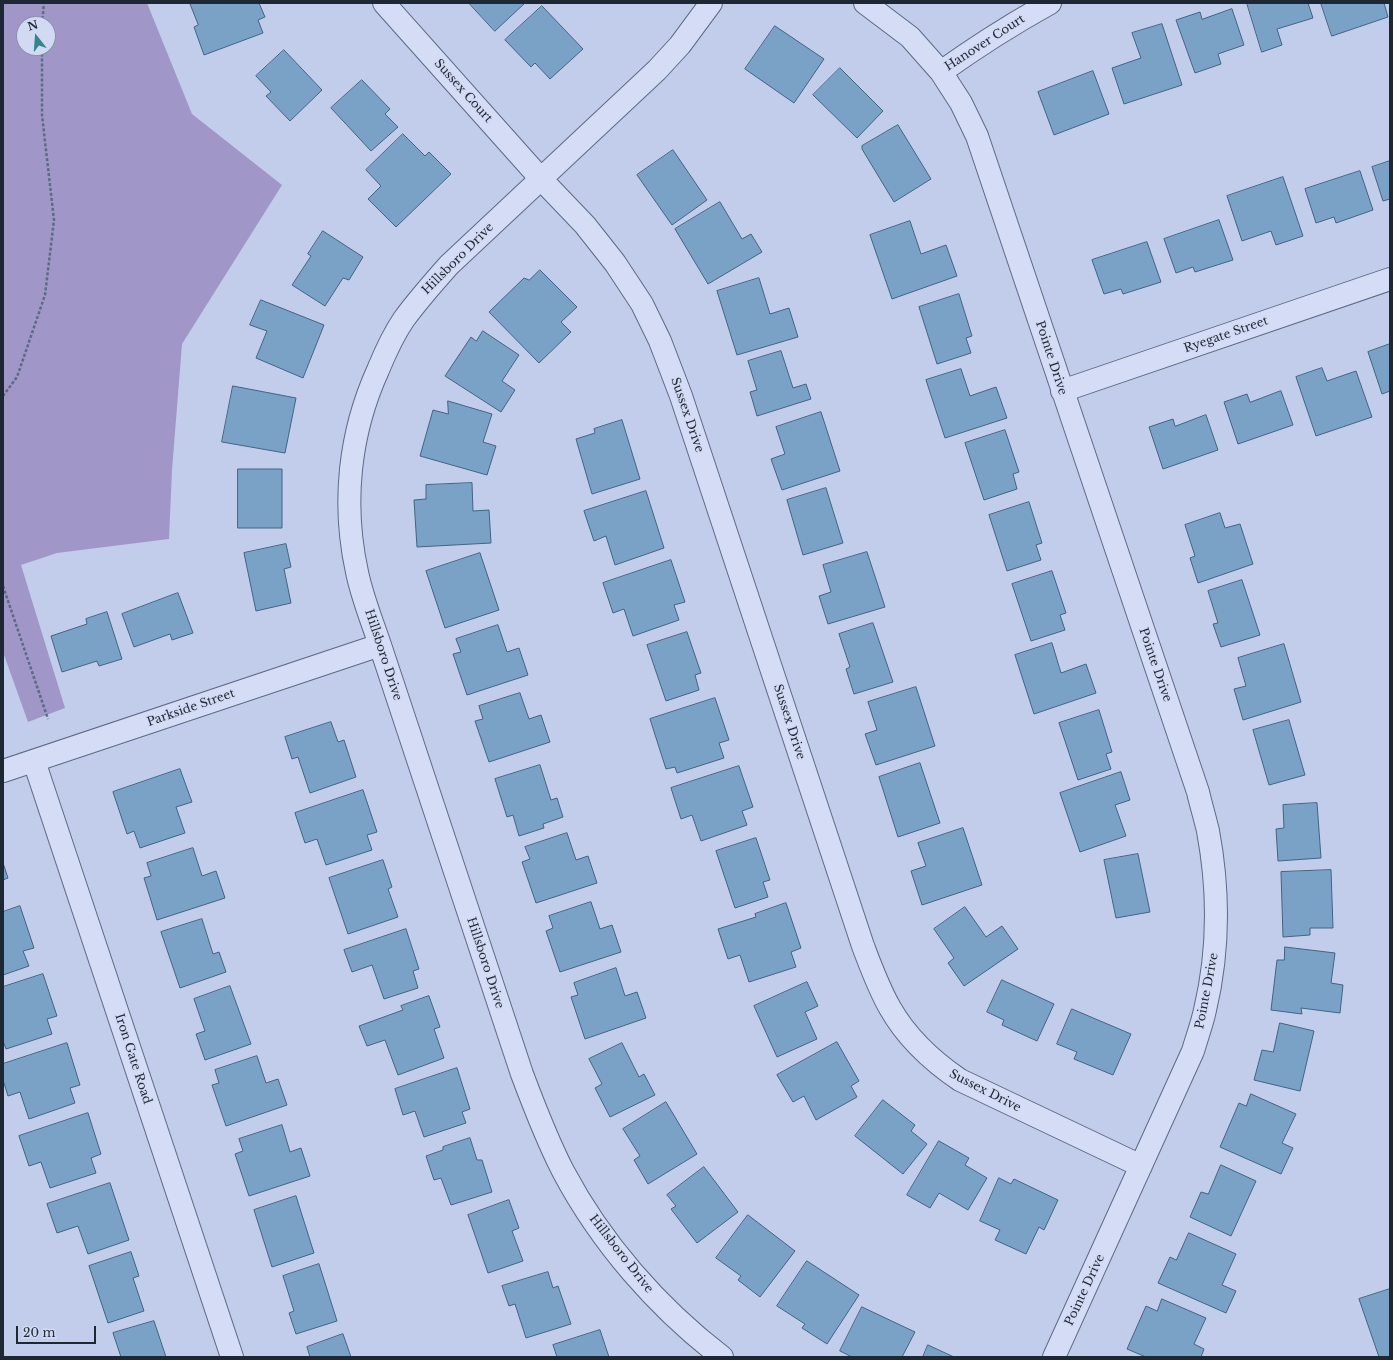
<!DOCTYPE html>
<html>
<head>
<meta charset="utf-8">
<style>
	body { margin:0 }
	#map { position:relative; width:1393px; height:1360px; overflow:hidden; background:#c2cceb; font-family:"Libre Baskerville",serif }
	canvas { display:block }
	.frame { position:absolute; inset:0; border:4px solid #1e2834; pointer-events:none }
	.north { position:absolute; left:16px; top:16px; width:40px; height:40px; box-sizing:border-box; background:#d1d9f3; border:1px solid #8992a7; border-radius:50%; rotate:343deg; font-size:11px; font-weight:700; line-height:16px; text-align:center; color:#1e2834 }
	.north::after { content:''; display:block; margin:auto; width:14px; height:18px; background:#2e898f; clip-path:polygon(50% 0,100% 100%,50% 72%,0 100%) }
	.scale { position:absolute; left:16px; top:1326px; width:80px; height:18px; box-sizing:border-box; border:2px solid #1e2834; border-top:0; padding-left:5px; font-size:12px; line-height:14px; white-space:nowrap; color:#1e2834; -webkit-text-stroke:3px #d1d9f3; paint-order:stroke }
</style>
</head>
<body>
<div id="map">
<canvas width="1393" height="1360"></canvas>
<div class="frame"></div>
<div class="north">N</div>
<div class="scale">20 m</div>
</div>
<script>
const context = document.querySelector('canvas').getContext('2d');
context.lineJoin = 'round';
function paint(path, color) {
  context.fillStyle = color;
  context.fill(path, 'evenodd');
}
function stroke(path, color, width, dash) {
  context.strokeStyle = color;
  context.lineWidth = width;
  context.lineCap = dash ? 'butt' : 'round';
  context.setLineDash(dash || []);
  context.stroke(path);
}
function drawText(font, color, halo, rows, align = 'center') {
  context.font = font + ' "Libre Baskerville",serif';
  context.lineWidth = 3;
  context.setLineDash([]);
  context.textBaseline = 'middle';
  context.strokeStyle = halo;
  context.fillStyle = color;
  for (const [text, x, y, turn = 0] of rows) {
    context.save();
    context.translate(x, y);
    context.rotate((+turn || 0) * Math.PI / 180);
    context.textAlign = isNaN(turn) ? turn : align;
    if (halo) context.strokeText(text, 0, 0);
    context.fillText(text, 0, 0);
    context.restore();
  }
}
const green = new Path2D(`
	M3,3H147L192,114L282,185L182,344L172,470L169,539L57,553L21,565L65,708L28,722L3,652ZM24,24H48V48H24Z`);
const building = new Path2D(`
	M190,3H259L265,17L258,20L263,33L204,55L194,27L198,25Z
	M469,3H525L495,31Z
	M1247,3H1308L1313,18L1277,29L1282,45L1262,52Z
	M1321,3H1384L1388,17L1332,36Z
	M542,6L583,49L550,79L535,63L531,67L505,40Z
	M1232,9L1244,45L1218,54L1221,64L1195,73L1176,20L1200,12L1202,19Z
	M1162,24L1182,85L1124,104L1112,68L1141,58L1132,33Z
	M775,26L824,59L794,103L745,69Z
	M284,50L322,90L290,121L266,96L271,92L256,76Z
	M840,68L883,111L857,138L813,95Z
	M1093,71L1109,114L1054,135L1038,92Z
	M362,80L390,109L385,114L398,127L371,151L331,108Z
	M898,125L931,179L894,202L862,149V146Z
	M403,134L425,156L429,152L451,174L396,227L368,199L381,186L366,170Z
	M673,150L707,200L672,225L637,175Z
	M1390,161V199L1383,201L1372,167Z
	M1360,171L1373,210L1336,223L1334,217L1316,223L1305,189Z
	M1283,177L1303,236L1276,245L1271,231L1242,241L1227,196Z
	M720,202L742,239L751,234L762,252L708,284L675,229Z
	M1219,220L1233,260L1195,272L1193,267L1176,273L1164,239Z
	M910,221L921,254L946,245L957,276L892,299L870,235Z
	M323,231L363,257L349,280L343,278L325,306L292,285L311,256L308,254Z
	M1147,242L1161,282L1123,294L1121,289L1104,294L1092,260Z
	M540,270L577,307L561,322L571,332L539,363L489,312L524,278L529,280Z
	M759,278L770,314L789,308L798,337L737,355L717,291Z
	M959,294L972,336L966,338L971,353L937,364L919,307Z
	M261,300L324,325L303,378L256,358L267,331L250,325Z
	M483,331L519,355L502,381L515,390L501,412L445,376L471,337L476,341Z
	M1390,344V391L1382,394L1368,352Z
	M781,351L793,388L806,384L811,399L757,416L750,392L757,390L748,361Z
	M1322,368L1327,381L1356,371L1372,417L1316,436L1296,377Z
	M961,369L970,396L996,387L1007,418L945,438L926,380Z
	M233,386L296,398L285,453L222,442Z
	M1281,391L1293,425L1238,444L1224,402L1247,394L1250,402Z
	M448,401L492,414L483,442L496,446L487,475L420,456L433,410L448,414Z
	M821,412L840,471L782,490L771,459L785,454L776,427Z
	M1206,415L1218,450L1163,469L1149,427L1173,419L1175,426Z
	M622,420L640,479L592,494L576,439L595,433L594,429Z
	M1005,430L1019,472L1013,474L1017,489L984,500L965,443Z
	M238,469H282V528H238Z
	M472,483L473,511L489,510L491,543L417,547L414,500L426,499V485Z
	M826,488L843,543L803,555L787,500Z
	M646,491L664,548L615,565L606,536L594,541L584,511Z
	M1029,502L1042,543L1036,545L1041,560L1007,571L989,515Z
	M1220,513L1225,528L1240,524L1253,564L1198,583L1190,558L1195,556L1185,525Z
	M286,544L291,567L284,569L291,603L256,611L244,553Z
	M867,552L885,607L828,624L819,596L831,592L823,565Z
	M480,553L499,610L445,628L426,571Z
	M671,560L685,602L674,605L679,620L633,636L624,609L613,613L603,583Z
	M1052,571L1066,613L1060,615L1065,630L1031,641L1012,584Z
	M1242,580L1260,635L1221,647L1213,624L1218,623L1208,591Z
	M178,593L193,633L172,640L170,634L134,647L122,614Z
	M107,612L122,659L99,666L97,661L62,672L51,636L87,624L86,619Z
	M873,623L893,682L854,694L846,669L850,667L839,634Z
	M498,625L507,652L519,648L528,675L467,695L453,654L461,652L456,639Z
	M687,632L701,673L695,675L699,690L666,701L647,645Z
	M1052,643L1061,673L1086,664L1096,693L1034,714L1015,655Z
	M1284,644L1301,702L1243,720L1234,689L1246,686L1238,658Z
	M916,687L935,746L876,765L865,734L877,730L868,702Z
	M520,693L529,719L541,715L550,742L489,762L475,721L483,719L479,706Z
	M715,698L729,740L719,743L724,758L677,773L675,767L666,769L650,719Z
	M1099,710L1112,752L1106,754L1111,769L1078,780L1059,723Z
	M1289,720L1305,775L1269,785L1253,730Z
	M331,722L338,742L344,740L356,777L310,793L298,757L292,759L285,737Z
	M920,763L940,823L898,837L879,777Z
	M540,765L551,800L557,798L563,817L543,824L544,828L519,836L513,815L507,817L495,779Z
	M739,766L753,807L742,811L747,825L701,841L692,815L681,819L671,788Z
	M180,769L192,802L176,807L185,833L140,848L134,831L127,834L113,792Z
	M1121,772L1130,800L1115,805L1126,836L1080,852L1060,793Z
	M363,790L377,832L367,835L372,850L326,865L317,839L305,843L295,813Z
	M1317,803L1321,858L1278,861L1276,829L1284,828L1283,805Z
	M963,828L982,885L922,905L911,871L926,866L918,843Z
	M567,833L576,860L588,856L597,883L536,903L522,862L530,859L525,847Z
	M756,838L770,880L763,882L768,897L735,908L716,851Z
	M193,848L202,876L216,871L225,898L157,920L144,878L151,876L147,863Z
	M1138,854L1150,912L1116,918L1104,860Z
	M383,860L392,887L388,889L398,917L348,934L329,878Z
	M3,863L8,878L3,880Z
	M1331,870L1333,928H1310V935L1283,937L1281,872Z
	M591,902L600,929L612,925L621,952L560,972L546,931L553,928L549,916Z
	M786,903L801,948L791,952L796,967L749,982L740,955L728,959L718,929L756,917L755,914Z
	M20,906L34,948L23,951L29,966L3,975V912Z
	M965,907L986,937L1002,926L1018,949L964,986L948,963L954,958L934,929Z
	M202,919L213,954L219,952L226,972L180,988L161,932Z
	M406,929L419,969L413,971L418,988L384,999L372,965L352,972L344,950Z
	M1285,947L1335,953L1331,983L1343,985L1340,1013L1301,1008L1302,1014L1271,1010L1277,960H1284Z
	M616,968L625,996L637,992L646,1018L585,1039L571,997L578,995L574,983Z
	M43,974L57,1016L47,1019L52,1034L6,1049L3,1041V987Z
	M1002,980L1054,1004L1037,1041L1002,1025L1004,1020L987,1012Z
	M807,982L818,1006L805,1012L817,1039L777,1057L754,1006Z
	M230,986L251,1044L205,1060L196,1034L205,1031L194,999Z
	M429,996L440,1027L434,1029L444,1058L398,1075L385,1040L367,1046L359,1026L403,1010L401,1006Z
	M1072,1009L1131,1034L1113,1075L1074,1059L1077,1052L1057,1044Z
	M1280,1023L1314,1031L1300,1091L1254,1080L1262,1050L1273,1052Z
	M837,1042L859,1081L851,1086L857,1097L816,1120L804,1096L793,1102L777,1075Z
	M67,1043L80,1085L70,1088L75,1103L29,1119L20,1092L8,1096L3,1080V1064Z
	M622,1043L639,1077L644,1074L655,1095L610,1117L595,1088L602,1084L589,1059Z
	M257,1056L266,1083L278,1079L287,1105L226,1126L212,1085L219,1083L215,1070Z
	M457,1068L470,1109L462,1112L466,1123L424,1137L415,1111L403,1115L395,1089Z
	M1251,1094L1296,1114L1282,1143L1293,1148L1281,1174L1220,1147L1239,1103L1246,1106Z
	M883,1100L915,1125L911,1131L927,1144L903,1174L855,1136Z
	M666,1102L697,1154L648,1184L634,1160L640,1156L623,1129Z
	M88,1113L101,1154L91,1158L96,1173L50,1188L41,1162L29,1166L19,1136Z
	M282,1125L290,1152L301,1148L310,1176L249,1196L235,1154L243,1151L239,1139Z
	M470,1138L477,1160H482L492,1192L451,1205L441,1178L434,1180L426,1156L443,1150V1147Z
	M939,1141L969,1158L965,1165L987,1178L968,1210L939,1193L930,1208L907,1195Z
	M1221,1165L1256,1181L1231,1236L1190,1217L1201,1192L1208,1194Z
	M704,1167L738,1212L697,1243L671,1209L676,1206L667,1195Z
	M999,1178L1011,1184L1014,1179L1058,1200L1044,1230L1039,1227L1026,1254L995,1240L1000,1230L980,1221Z
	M110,1183L129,1240L88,1254L78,1226L57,1233L47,1204Z
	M296,1196L314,1253L272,1267L254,1210Z
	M509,1200L519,1228L512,1231L523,1261L488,1273L468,1215Z
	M748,1215L795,1251L760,1297L738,1280L741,1276L716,1258Z
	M1189,1233L1236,1254L1222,1285L1236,1291L1226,1313L1158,1283L1170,1257L1176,1260Z
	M131,1252L139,1276L133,1278L144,1311L108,1323L89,1266Z
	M807,1261L859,1295L827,1344L802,1328L805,1324L777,1306Z
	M319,1264L337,1321L296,1334L289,1313L294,1311L283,1276Z
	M548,1272L553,1288L558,1286L571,1324L526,1338L515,1304L509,1306L502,1286Z
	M1390,1289V1357H1379L1359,1299Z
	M1162,1299L1206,1318L1194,1344L1204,1349L1201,1357H1146L1127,1349L1146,1306L1157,1311Z
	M862,1307L915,1332L902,1357H852L840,1351Z
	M154,1321L166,1357H121L113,1333Z
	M600,1330L609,1357H557L553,1345Z
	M343,1334L351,1357H310L307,1347Z
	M928,1345L954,1357H923Z`);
const path = new Path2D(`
	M42,24L44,3
	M3,396L17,377L45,295L54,220L42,115V48
	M3,586L48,719`);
const street = new Path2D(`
	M384,3L541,179L585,225L615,263L642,304L660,341L681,396L863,946C871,967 879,989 890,1008C907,1038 932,1061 960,1080L1141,1166
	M711,3L680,45L657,70L449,265C433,283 418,300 404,319C393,335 385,353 378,370C349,434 342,504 357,572C362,597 372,621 380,645L522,1074C534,1106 547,1140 563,1171C601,1243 658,1308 722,1357
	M865,3L910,37L941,72L961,103L977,136L1198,792C1201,805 1205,818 1208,831C1219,890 1219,951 1205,1010C1202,1024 1197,1037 1193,1051L1054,1357
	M941,72C976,47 1012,24 1050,3
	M1062,391L1390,279
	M34,761L232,1357
	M3,771L380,645`);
const streetNames = [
	["Hanover Court",985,43,-33],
	["Sussex Court",463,91,48],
	["Hillsboro Drive",458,259,-45],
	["Ryegate Street",1226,335,-19],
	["Pointe Drive",1051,358,72],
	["Sussex Drive",687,415,71],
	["Hillsboro Drive",383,655,72],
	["Pointe Drive",1155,665,71],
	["Parkside Street",191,708,-19],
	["Sussex Drive",789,722,72],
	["Hillsboro Drive",485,963,72],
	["Pointe Drive",1207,991,-79],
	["Iron Gate Road",133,1059,72],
	["Sussex Drive",985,1091,27],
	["Hillsboro Drive",621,1254,52],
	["Pointe Drive",1085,1290,-65]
];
paint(green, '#a097c8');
paint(building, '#7aa2c7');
stroke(building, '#426481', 1);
stroke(street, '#5b6b84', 24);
stroke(path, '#5b6b84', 2.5, [3, 2]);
stroke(street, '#d5ddf6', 22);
drawText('12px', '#1e2834', '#d1d9f3', streetNames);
</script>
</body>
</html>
